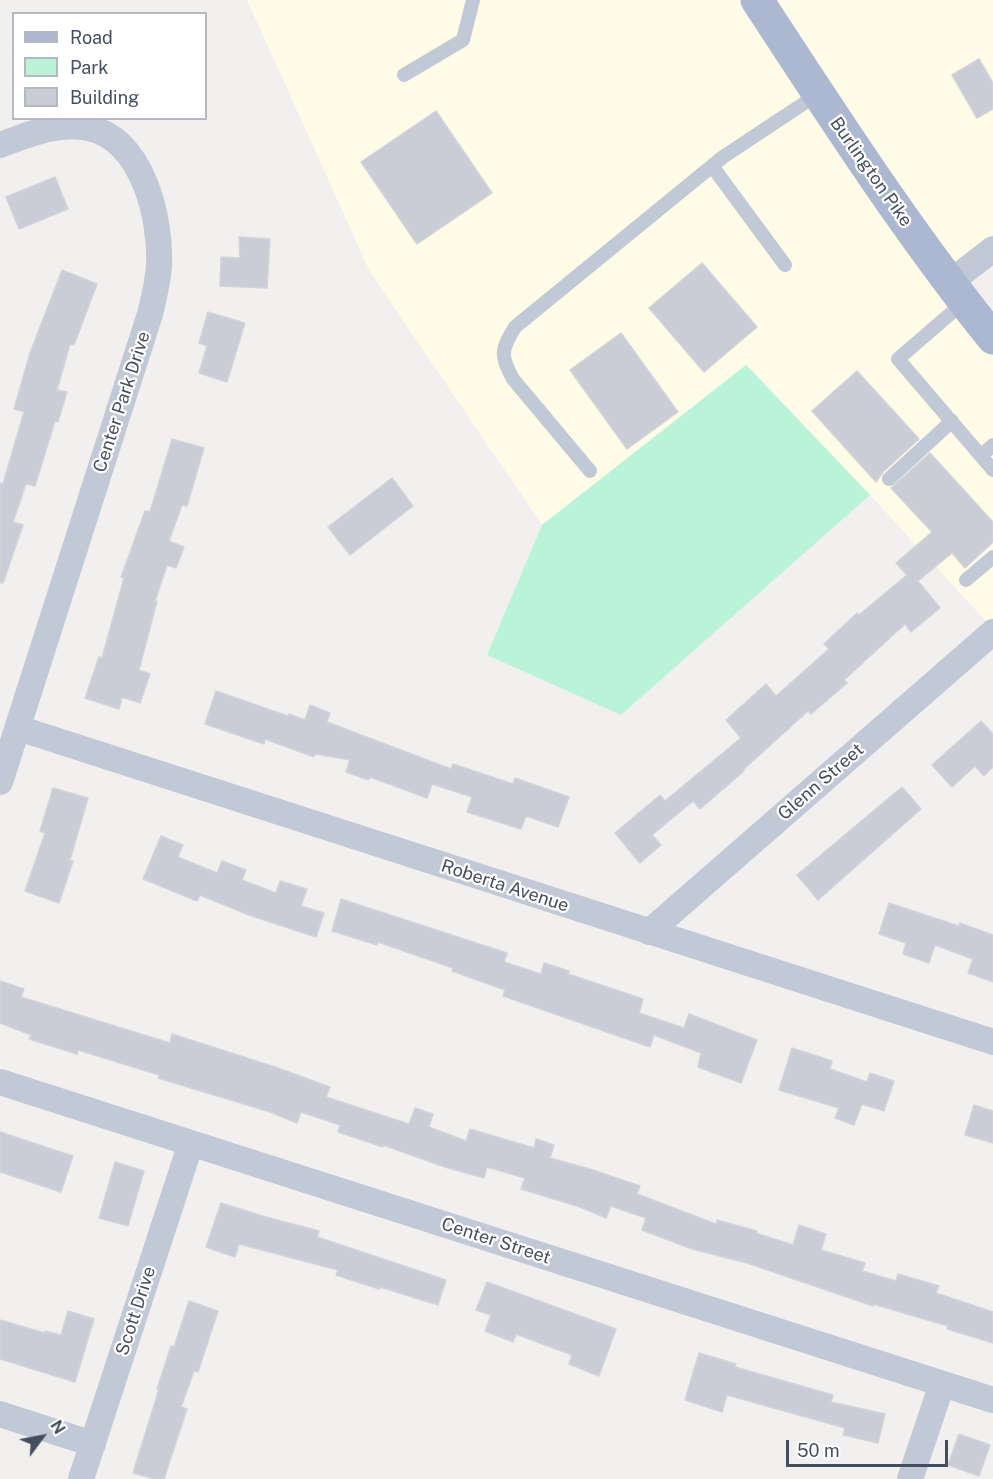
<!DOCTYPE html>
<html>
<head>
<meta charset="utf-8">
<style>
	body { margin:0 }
	#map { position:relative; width:993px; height:1479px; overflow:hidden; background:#f2efef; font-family:"Public Sans",sans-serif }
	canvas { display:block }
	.legend { position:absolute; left:12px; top:12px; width:195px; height:108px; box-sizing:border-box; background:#fff; border:2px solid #b5b8bf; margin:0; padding:8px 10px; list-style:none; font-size:18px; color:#454e5f }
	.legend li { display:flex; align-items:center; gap:12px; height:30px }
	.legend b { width:30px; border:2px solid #b5b8bf }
	.north { position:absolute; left:12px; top:1407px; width:60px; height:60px; -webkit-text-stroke:4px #fff; paint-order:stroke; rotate:58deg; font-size:16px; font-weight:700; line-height:24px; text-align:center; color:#454e5f }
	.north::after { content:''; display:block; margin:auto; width:21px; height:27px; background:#454e5f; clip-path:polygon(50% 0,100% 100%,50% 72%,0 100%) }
	.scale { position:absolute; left:786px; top:1440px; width:162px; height:27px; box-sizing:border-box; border:3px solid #454e5f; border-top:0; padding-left:8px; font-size:18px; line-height:21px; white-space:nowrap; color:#454e5f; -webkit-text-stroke:4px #fff; paint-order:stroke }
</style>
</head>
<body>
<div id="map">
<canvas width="993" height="1479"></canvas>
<ul class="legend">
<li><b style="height:8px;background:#acb8d1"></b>Road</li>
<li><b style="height:16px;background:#b9f4d9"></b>Park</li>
<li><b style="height:16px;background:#cacdd5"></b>Building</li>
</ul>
<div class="north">N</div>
<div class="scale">50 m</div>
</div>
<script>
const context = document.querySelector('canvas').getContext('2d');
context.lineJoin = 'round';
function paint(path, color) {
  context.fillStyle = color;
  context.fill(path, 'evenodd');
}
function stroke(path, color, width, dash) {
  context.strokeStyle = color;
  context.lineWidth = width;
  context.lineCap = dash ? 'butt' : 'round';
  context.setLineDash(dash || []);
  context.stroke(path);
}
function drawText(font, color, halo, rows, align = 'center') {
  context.font = font + ' "Public Sans",sans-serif';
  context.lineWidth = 4.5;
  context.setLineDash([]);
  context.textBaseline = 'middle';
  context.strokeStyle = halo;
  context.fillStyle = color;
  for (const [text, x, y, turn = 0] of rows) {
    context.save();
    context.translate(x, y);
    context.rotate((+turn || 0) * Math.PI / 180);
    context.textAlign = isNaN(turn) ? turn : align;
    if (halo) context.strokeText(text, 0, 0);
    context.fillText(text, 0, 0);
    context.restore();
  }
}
const commercial = new Path2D(`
	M247,0H993V247L949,283L993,338V629L870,495L747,365L542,525L370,272Z`);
const green = new Path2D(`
	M746,365L870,495L621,715L487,655L542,525Z`);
const building = new Path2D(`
	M979,59L993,83V109L977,118L952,75Z
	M436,111L492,193L417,244L361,162Z
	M55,177L68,209L19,229L6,197Z
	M239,237L270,239L267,288L220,286L221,257L240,258Z
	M702,263L757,327L704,372L649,308Z
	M62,270L97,284L74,345L70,344L57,390L67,392L58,422L55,421L35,486L26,484L13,522L23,525L3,583H0V483L3,484L24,412L14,409L30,353Z
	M208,312L245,323L227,382L199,373L207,346L199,343Z
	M621,333L678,412L627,449L570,370Z
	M857,371L919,439L883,472L876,482L812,411Z
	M172,439L204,448L187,506L182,505L169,541L184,547L176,568L167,565L155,601H157L139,670L150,674L140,703L122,697L119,709L85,698L99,657L102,658L124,578L121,577L145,511L150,512Z
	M930,453L993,522V542L965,568L952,553L918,581L940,608L911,632L905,624L844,680L847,683L811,714L808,711L743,770L744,771L700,809L693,801L652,835L661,845L640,863L615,833L660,795L665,801L741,738L726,720L766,684L776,696L829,649L824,644L857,613L859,615L907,575L896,563L932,532L891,488Z
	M392,478L413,506L350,555L328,527Z
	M216,691L288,716L289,714L305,720L310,705L330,713L327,722L451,769L453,764L513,784L515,778L569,797L558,827L526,816L521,829L467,812L472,797L432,784L427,798L370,777L368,780L346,772L350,760L315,754L314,757L265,739L264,744L205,724Z
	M981,721L993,734V767L984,776L975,766L952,787L932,765Z
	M902,787L921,809L818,900L797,875Z
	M53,788L88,798L70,860L73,861L59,903L25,891L45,833L40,831Z
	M161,836L183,845L178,857L217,873L222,861L246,870L242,880L276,893L280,881L307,889L301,906L324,913L316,937L249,915L200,895L197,901L143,879Z
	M341,899L507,953L504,962L541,974L544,963L569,971L568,974L643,999L639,1013L684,1028L689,1014L757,1040L741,1083L698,1067L701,1053L654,1035L650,1047L503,996L505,990L452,971L453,968L378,942L377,945L332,931Z
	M889,903L959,926L960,923L993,935V982L968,973L973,959L935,945L929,963L903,954L906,943L879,934Z
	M0,981L24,989L21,997L170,1043L172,1034L275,1067L330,1087L326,1097L409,1124L415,1108L433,1114L429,1127L466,1141L470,1129L534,1148L536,1139L554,1145L550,1158L593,1170L640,1186L637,1194L716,1224L717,1220L757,1231L756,1233L793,1245L799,1225L826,1234L821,1250L865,1263L862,1271L896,1281L898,1274L939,1286L936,1293L993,1312V1343L947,1329L948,1326L873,1304V1306L747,1263L692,1249L642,1230L646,1218L611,1206L606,1218L580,1207L521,1189L525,1178L487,1167L484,1178L445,1167L383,1145V1147L338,1132L340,1125L301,1112L297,1123L270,1112L158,1078L159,1075L78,1050L77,1054L29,1039L31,1035L0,1023Z
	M792,1048L832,1061L830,1069L867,1082L870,1073L894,1081L884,1111L862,1104L854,1125L835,1118L839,1108L779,1090Z
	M974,1105L993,1111V1143L965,1135Z
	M0,1132L73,1156L61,1192L0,1172Z
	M115,1162L144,1171L128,1226L99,1218Z
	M221,1203L266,1217L319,1231L317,1237L446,1280L438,1305L380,1287L379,1289L336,1275L338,1270L239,1244L235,1257L206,1247Z
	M487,1282L616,1329L599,1376L569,1364L572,1355L516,1334L513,1342L485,1331L491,1315L476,1310Z
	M189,1301L218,1311L198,1372L194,1371L181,1407L187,1409L164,1479H154L133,1473L159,1389H157L171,1346L174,1347Z
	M68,1311L94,1319L75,1382L0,1359V1320L45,1333V1331L61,1335Z
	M699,1353L736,1364L735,1367L833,1395L831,1402L885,1414L878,1443L843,1435L845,1428L727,1395L722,1412L685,1400Z
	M959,1434L990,1445L979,1476L948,1465Z`);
const lane = new Path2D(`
	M404,75L463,40L473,0
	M712,166L785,265
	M964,302L898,359L993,470
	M981,456L993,445
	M590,471L513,379C500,355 501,350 515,327L723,157L818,94
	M889,479L952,421
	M966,580L993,557`);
const street = new Path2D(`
	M0,145C27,135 59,121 89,128C143,140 161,218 159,265C158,282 154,298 150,314L0,782
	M949,283L993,249
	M18,728L993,1042
	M649,932L993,632
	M0,1082L993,1400
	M0,1414L93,1444
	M81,1479L191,1143
	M910,1479L942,1384`);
const primary = new Path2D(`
	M757,0C832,115 907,231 993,338`);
const streetNames = [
	["Burlington Pike",871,172,55],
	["Center Park Drive",122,402,-72],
	["Glenn Street",821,782,-41],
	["Roberta Avenue",505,886,18],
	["Center Street",496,1241,18],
	["Scott Drive",136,1311,-72]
];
paint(commercial, '#fefbe7');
paint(green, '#b9f4d9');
paint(building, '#cacdd5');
stroke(building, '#d2d3db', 1.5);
stroke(lane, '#c1c8d6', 14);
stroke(street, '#c1c8d6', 26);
stroke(primary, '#acb8d1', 33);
drawText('18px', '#454e5f', '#fff', streetNames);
</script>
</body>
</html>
